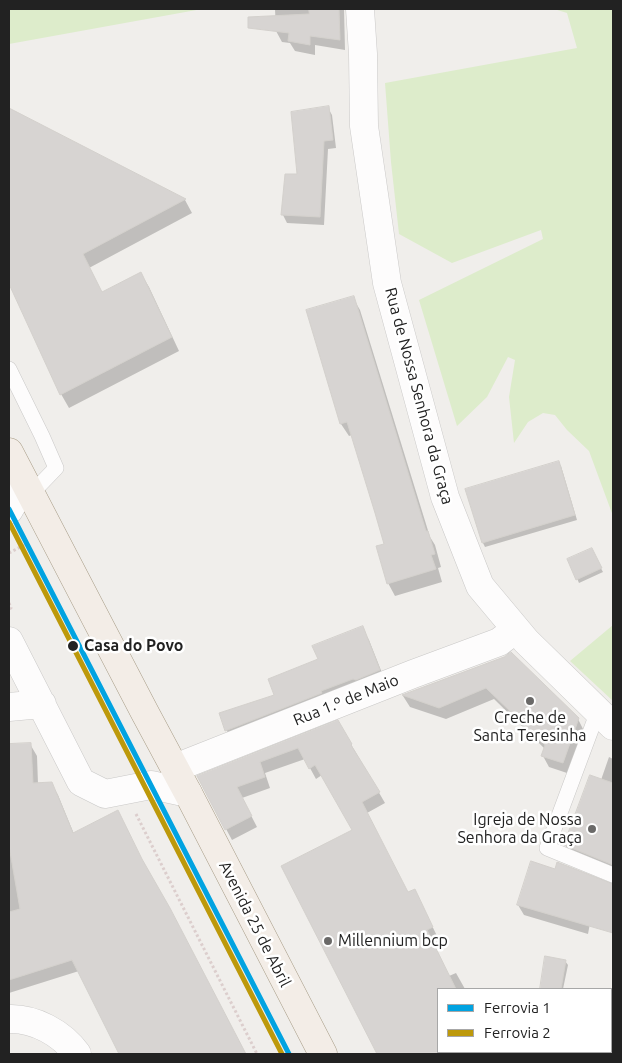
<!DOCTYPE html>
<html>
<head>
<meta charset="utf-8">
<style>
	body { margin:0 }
	#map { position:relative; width:622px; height:1063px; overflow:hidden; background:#f0eeeb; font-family:Ubuntu,sans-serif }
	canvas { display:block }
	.frame { position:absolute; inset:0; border:10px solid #222; pointer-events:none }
	.legend { position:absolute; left:437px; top:988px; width:175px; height:65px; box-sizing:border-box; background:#fff; border:1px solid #a7a7a7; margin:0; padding:6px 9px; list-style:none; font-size:15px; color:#222 }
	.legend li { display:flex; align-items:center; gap:10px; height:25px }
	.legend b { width:25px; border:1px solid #a7a7a7 }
</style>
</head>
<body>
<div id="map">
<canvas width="622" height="1063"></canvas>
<div class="frame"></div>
<ul class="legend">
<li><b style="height:6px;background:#01a3e1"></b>Ferrovia 1</li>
<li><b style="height:6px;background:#bd990b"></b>Ferrovia 2</li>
</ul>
</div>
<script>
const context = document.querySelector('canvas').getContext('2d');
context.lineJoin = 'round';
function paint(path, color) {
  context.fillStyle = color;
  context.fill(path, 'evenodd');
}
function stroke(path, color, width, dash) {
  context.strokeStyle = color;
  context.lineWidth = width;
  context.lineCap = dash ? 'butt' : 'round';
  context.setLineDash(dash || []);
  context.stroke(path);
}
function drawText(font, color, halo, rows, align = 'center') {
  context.font = font + ' Ubuntu,sans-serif';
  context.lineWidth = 5;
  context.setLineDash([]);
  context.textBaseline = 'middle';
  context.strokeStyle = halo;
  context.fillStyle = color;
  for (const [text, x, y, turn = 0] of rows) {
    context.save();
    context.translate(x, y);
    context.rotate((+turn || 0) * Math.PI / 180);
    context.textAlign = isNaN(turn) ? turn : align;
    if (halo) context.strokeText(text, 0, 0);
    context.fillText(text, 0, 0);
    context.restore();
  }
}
const grass = new Path2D(`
	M9,9H202L9,44Z
	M554,9H613V516L589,451L567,430L555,415L543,413L528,422L514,443L509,397L515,360L508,357L487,397L457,426L419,300L543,239L541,230L452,263L399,234L391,162L385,83L577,48L567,13Z
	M613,625V701L570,661Z`);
const shadow = new Path2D(`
	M275,9H344L345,50L315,45V55L295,51L290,43L282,42L276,31Z
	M328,108L332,115L336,148L328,149L324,225L287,223L283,215Z
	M9,109L185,200L192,213L89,268L102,293L141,274L149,287L179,351L69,408L61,394L31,330L9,281Z
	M353,298L360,310L430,537L435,545L441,567L438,568L442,582L395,596L388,583L385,545L352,435L349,436L341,424L307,311Z
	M558,462L561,466L577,520L485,547L483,543L467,489Z
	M591,550L603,572L579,583L569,560Z
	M362,628L369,640L386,683L234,743L227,731L220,714L276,696L319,660Z
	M505,658L578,719L584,731L570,774L549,767L543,756L545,749L494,699L446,719L410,707L403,696Z
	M338,722L385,803L367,813L408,894L420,901L438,938L432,941L449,976L456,973L465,989H438V1052H453L455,1054H378L282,867L353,830L322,775L316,779L305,759L265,773L270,788L242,798L257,827L232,840L198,777Z
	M30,744L37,756L38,784L51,783L58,795L74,834L148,872L176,921L245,1054H120L79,971L9,993V745Z
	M609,757L613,759V872L571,854L565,845L601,780Z
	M610,885H613V894L596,891L588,934L524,915L518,905Z
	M546,958L565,961L568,965L563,989H541Z
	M613,990V1026L611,1022V1006Z
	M531,1052H563L550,1054H530Z`);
const building = new Path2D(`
	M309,9H339L340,40L310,36V45L288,41L289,33L248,28V17L309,14Z
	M329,106L333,140L324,141L320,217L281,215L285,174H297L291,112Z
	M9,108L186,199L83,254L102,292L141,272L172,337L60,395L9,284Z
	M354,296L426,531H428L435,554L431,555L436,569L387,584L376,546L384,544L375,513L347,422L340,424L306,310Z
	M559,461L575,515L482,543L465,489Z
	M592,548L602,568L576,580L567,559Z
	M363,626L380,670L356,680L353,679L321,691L322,693L225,731L219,713L274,695L268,679L318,659L312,646Z
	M511,652L579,718L563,763L541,756L545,745L486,688L439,708L402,695L504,657Z
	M338,720L352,744L351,745L380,792L362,802L408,892L415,889L433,927L427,930L456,989H438V1054H377L281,866L352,830L315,765L309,769L298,748L260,762L265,777L237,787L252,816L225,830L197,776Z
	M31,743L33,783L52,782L73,833L118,810L142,859L170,908L246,1054H119L72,960L9,980V912L20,909L9,846V744Z
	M590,775L613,783V865L564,845Z
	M531,861L555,869L557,862L613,884V933L517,905Z
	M545,956L566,960L561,989H540Z`);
const path = new Path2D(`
	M9,553L26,544
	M9,603L11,608L9,609
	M136,814L257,1054`);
const service = new Path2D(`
	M9,369L42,436L56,468L30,495
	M598,711L547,848L613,875`);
const minor = new Path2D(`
	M360,9L363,54L364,126L387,283L445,497L480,586L526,641L613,726
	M9,510L17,496L20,476
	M9,641L81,782L105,794L151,785L188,793
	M9,707L42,704
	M175,768L413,674L499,642L516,629
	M9,1019C34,1018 62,1033 77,1054
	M611,1047H613
	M576,1054L586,1052`);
const primary = new Path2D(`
	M9,452L144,711L188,793L323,1054`);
const rail1 = new Path2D(`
	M9,509L289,1054`);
const rail2 = new Path2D(`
	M9,522L282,1054`);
const markers = [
	[73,646,6,"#222"],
	[530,701,5,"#6a6968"],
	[592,829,5,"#6a6968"],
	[328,941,5,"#6a6968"]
];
const streetNames = [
	["Rua de Nossa Senhora da Graça",419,396,75],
	["Rua 1.º de Maio",346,700,-22],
	["Avenida 25 de Abril",255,924,63]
];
const stopNames = [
	["Casa do Povo",84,646]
];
const poiNames = [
	["Creche de",530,718],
	["Santa Teresinha",530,736],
	["Igreja de Nossa",582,820,"right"],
	["Senhora da Graça",582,838,"right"],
	["Millennium bcp",338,941,"left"]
];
paint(grass, '#ddeccb');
paint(shadow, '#0003');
paint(building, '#d7d4d2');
stroke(building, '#d3d0cc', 1);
stroke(service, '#c9c8c7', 16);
stroke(minor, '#c9c8c7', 29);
stroke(primary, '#a79c86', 29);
stroke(path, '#dccecd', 3, [2.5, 2.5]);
stroke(service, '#fdfcfc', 15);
stroke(minor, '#fdfcfc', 28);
stroke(primary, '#f3ede7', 28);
stroke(rail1, '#01a3e1', 5);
stroke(rail2, '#bd990b', 5);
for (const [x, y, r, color] of markers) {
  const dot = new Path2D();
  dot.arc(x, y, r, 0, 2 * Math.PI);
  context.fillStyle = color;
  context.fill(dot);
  stroke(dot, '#fff', 2);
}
drawText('16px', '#222', '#fff', streetNames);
drawText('bold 16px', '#222', '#fff', stopNames, 'left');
drawText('16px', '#222', '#fff', poiNames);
</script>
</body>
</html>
